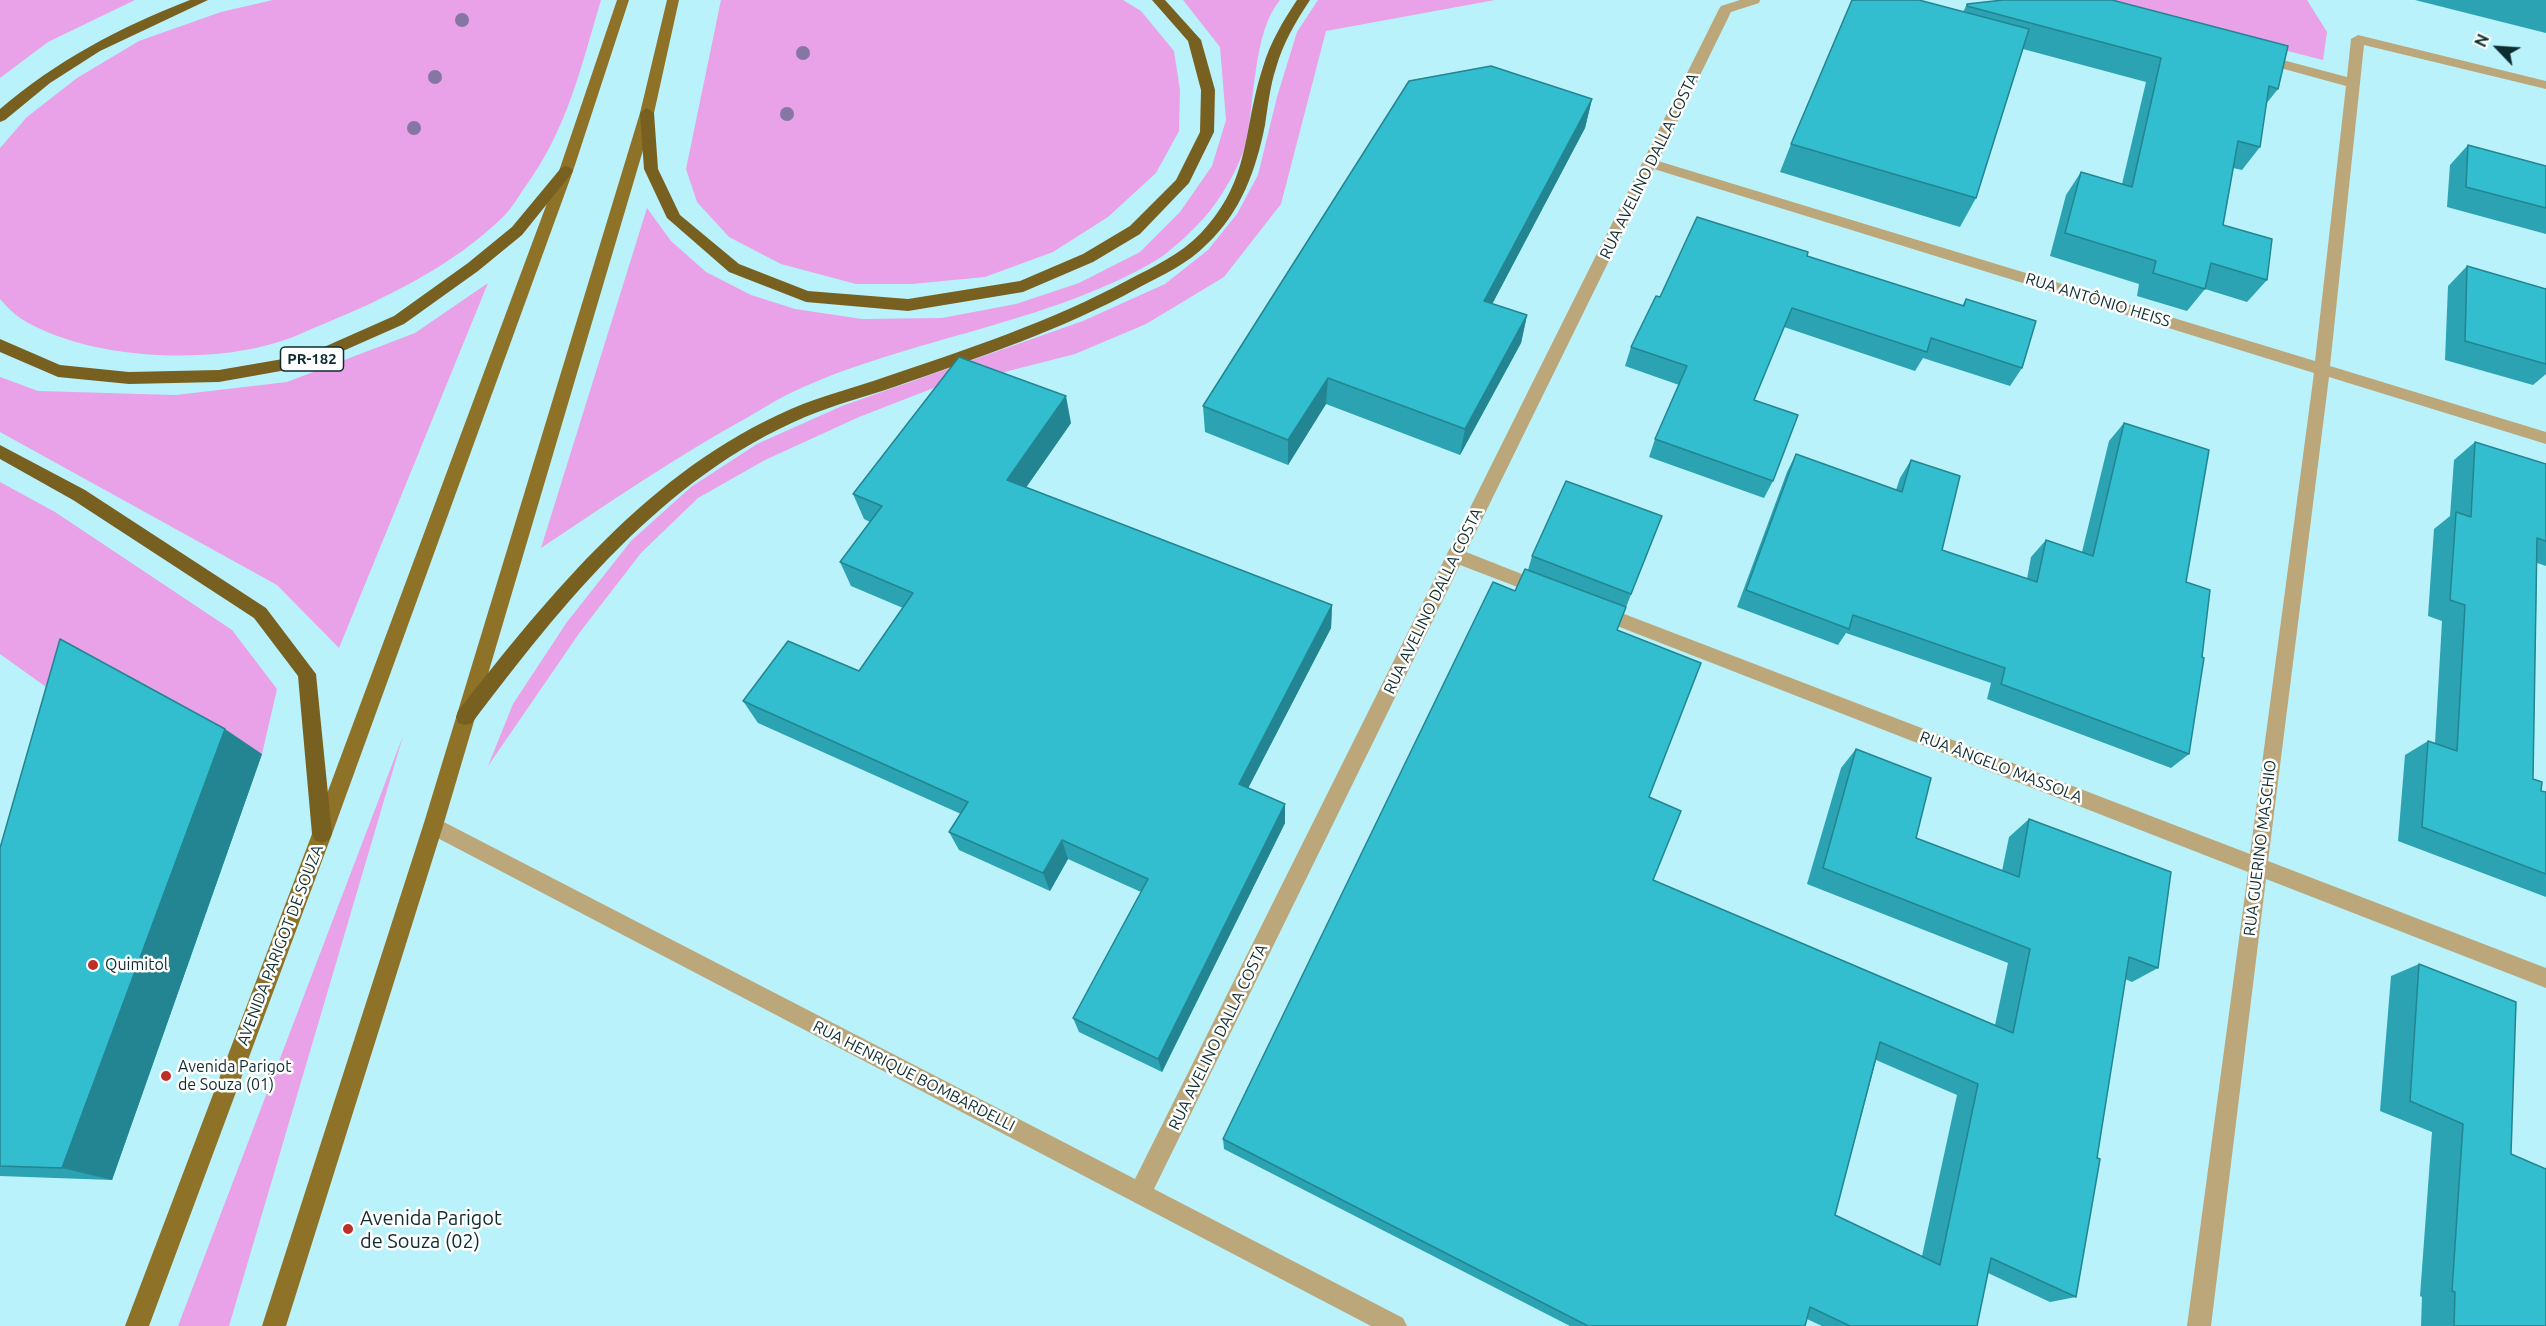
<!DOCTYPE html>
<html>
<head>
<meta charset="utf-8">
<style>
	body { margin:0 }
	#map { position:relative; width:2546px; height:1326px; overflow:hidden; background:#b9f2fb; font-family:Ubuntu,sans-serif }
	canvas { display:block }
	.north { position:absolute; left:2468px; top:18px; width:60px; height:60px; -webkit-text-stroke:4px #fff; paint-order:stroke; rotate:295deg; font-size:16px; font-weight:700; line-height:24px; text-align:center; color:#0e2d31 }
	.north::after { content:''; display:block; margin:auto; width:21px; height:27px; background:#0e2d31; clip-path:polygon(50% 0,100% 100%,50% 72%,0 100%) }
</style>
</head>
<body>
<div id="map">
<canvas width="2546" height="1326"></canvas>
<div class="north">N</div>
</div>
<script>
const context = document.querySelector('canvas').getContext('2d');
context.lineJoin = 'round';
function paint(path, color) {
  context.fillStyle = color;
  context.fill(path, 'evenodd');
}
function stroke(path, color, width, dash) {
  context.strokeStyle = color;
  context.lineWidth = width;
  context.lineCap = dash ? 'butt' : 'round';
  context.setLineDash(dash || []);
  context.stroke(path);
}
function drawText(font, color, halo, rows, align = 'center') {
  context.font = font + ' Ubuntu,sans-serif';
  context.lineWidth = 5;
  context.setLineDash([]);
  context.textBaseline = 'middle';
  context.strokeStyle = halo;
  context.fillStyle = color;
  for (const [text, x, y, turn = 0] of rows) {
    context.save();
    context.translate(x, y);
    context.rotate((+turn || 0) * Math.PI / 180);
    context.textAlign = isNaN(turn) ? turn : align;
    if (halo) context.strokeText(text, 0, 0);
    context.fillText(text, 0, 0);
    context.restore();
  }
}
const green = new Path2D(`
	M0,0H135L48,42L0,78Z
	M273,0H601C581,67 567,130 525,187C518,197 512,208 503,217C454,265 385,299 321,325C306,331 291,339 275,343C202,365 85,359 20,318C13,313 6,306 0,299V148L27,117L77,78L139,41L221,12Z
	M721,0H1123L1141,11L1174,51L1180,90L1179,131L1156,173L1108,217L1053,252L985,277L912,284H856L781,264L729,237L697,202L686,169Z
	M1183,0H1280C1253,32 1255,101 1246,142C1241,165 1219,202 1203,219C1191,232 1169,253 1155,261C1047,324 910,338 797,390C781,397 765,407 750,416C677,456 610,502 541,548L647,208L671,241L706,272L751,295L795,309L862,319L942,318L1016,304L1079,283L1140,252L1180,212L1212,166L1226,120L1220,47Z
	M1318,0H1495L1326,31L1281,204L1224,277L1146,324L1075,354L989,376L949,382L859,417L765,460L698,498L641,553L580,632L488,766L513,704L567,622L631,541L691,487L757,444L842,406L1083,321L1165,284L1208,250L1237,214L1258,175L1277,97L1297,32Z
	M2088,0H2307L2327,32L2323,60Z
	M488,283L339,648L277,585L0,432V377L38,391L176,395L287,382L415,333Z
	M0,482L55,512L232,630L277,689L262,754L74,707L0,654Z
	M403,736L229,1326H178Z`);
const minor = new Path2D(`
	M1740,0H1760L1759,3L1731,12L1658,161L2315,361L2346,86L2255,61L2253,58L2255,55L2260,54L2347,77L2351,39L2358,35L2546,81V89L2364,45L2330,366L2546,432V444L2329,377L2268,861L2546,968V988L2266,879L2211,1326H2187L2248,872L1594,617L1591,612L1594,607L1600,605L1606,607L2250,854L2314,373L1654,169L1466,552L1547,584L1550,589L1547,594L1541,596L1460,565L1154,1189L1403,1318L1407,1326H1371L426,832L423,826L426,820L433,817L440,820L1135,1179L1719,9L1721,6Z`);
const major = new Path2D(`
	M617,0H629L573,171L332,834L149,1326H125L312,834L559,171Z
	M667,0H679L654,113L443,826L286,1326H262L423,826L640,113Z`);
const highway = new Path2D(`
	M190,0H208L100,51L50,83L5,120L0,122V109C56,61 120,27 190,0Z
	M1152,0H1165L1201,40L1215,90L1214,132L1189,183L1140,234L1093,262L1023,292L908,311L806,302L729,272L667,218L644,169L640,113L647,108L654,113L658,169L680,215L739,264L808,291L908,299L1020,281L1083,254L1130,226L1176,180L1200,132L1201,90L1188,41Z
	M1297,0H1310C1296,21 1283,43 1276,68C1270,86 1268,106 1265,125C1256,170 1241,212 1207,244C1188,264 1162,275 1138,288C1060,331 977,358 894,387C864,397 834,405 805,417C662,478 563,603 472,723L465,725L458,723L456,717L458,711C551,593 650,470 791,409C821,396 854,388 885,377C968,349 1050,322 1128,280C1153,267 1181,254 1201,233C1252,179 1242,131 1263,67C1270,43 1283,21 1297,0Z
	M566,166L571,168L573,171L571,174L522,235L478,271L404,324L309,366L219,382L129,384L58,377L0,352V339L60,365L129,372L219,370L306,355L394,316L468,263L512,227L561,168Z
	M0,445L85,490L266,608L316,674L332,834L329,840L322,843L315,840L312,834L298,676L254,618L73,500L0,459Z`);
const trees = [
	[462,20],
	[803,53],
	[435,77],
	[787,114],
	[414,128]
];
const wall = new Path2D(`
	M2415,0H2546V33Z
	M1967,4L2278,89L2266,104L2260,147L2242,170L2233,168L2223,225L2267,280L2247,302L2205,289L2187,311L2137,296L2139,284L2050,256L2066,195L2081,172L2122,184L2146,82L2023,49L1976,198L1960,227L1780,172L1791,144L1963,12Z
	M1592,99L1585,128L1492,304L1527,315L1521,343L1460,455L1326,404L1288,465L1205,432L1203,406Z
	M2468,145L2546,166V234L2447,207L2450,165Z
	M1807,256L1962,306L1966,299L2022,368L2010,386L1923,358L1915,371L1784,327L1754,400L1773,481L1764,498L1649,457L1655,439L1679,385L1625,366L1631,347L1660,297Z
	M2467,266L2546,289V374L2533,385L2445,360L2448,286Z
	M1071,423L1026,487L1332,605L1331,628L1248,788L1285,823L1162,1072L1079,1032L1073,1018L1141,892L1068,859L1050,891L959,850L949,832L961,814L758,723L743,701L859,671L903,608L851,586L840,562L870,522L864,519L853,494Z
	M2124,423L2186,582L2189,754L2171,768L1987,699L1991,683L1846,633L1838,645L1737,607L1787,472L1796,454L1896,490L1900,478L1911,460L1942,550L2027,579L2031,557L2046,540L2082,552L2109,441Z
	M2475,442L2546,464V566L2537,563L2533,779L2541,791L2546,792V897L2398,841L2405,755L2428,741L2435,743L2442,621L2428,616L2434,529L2450,516L2454,460Z
	M1662,516L1617,630L1649,797L1653,880L1995,1025L2008,963L1807,884L1841,768L1856,749L1916,838L2002,871L2009,837L2029,819L2158,968L2132,982L2125,979L2076,1297L2050,1302L1988,1273L1977,1326H1822L1807,1319L1805,1326H1570L1224,1149L1223,1139L1515,591L1528,570L1532,556ZM1876,1060L1957,1095L1922,1256L1835,1215Z
	M262,754L112,1180L0,1176V848Z
	M2419,964L2511,1154L2546,1326H2421L2422,1297L2420,1296L2432,1132L2380,1111L2391,976Z`);
const shadedWall = new Path2D(`
	M1592,99L1585,128L1479,329L1484,301Z
	M1527,315L1521,343L1460,455L1465,429Z
	M1328,378L1326,404L1288,465V440Z
	M1066,396L1071,423L1014,505L1007,480Z
	M1332,605L1331,628L1240,804L1239,784Z
	M225,729L262,754L112,1180L62,1168Z
	M1285,804V823L1162,1072L1158,1059Z
	M1062,840L1068,859L1050,891L1043,873Z`);
const building = new Path2D(`
	M1852,0H1919L2029,29L1976,198L1791,144Z
	M2003,0H2112L2288,46L2278,89L2269,86L2260,147L2238,141L2223,225L2272,239L2267,280L2211,263L2205,289L2153,273L2156,261L2065,233L2081,172L2132,187L2161,58L1967,6V4Z
	M1491,66L1592,99L1484,301L1527,315L1465,429L1328,378L1288,440L1203,406L1409,81Z
	M2468,145L2546,166V208L2466,187Z
	M1697,217L1808,252L1807,256L1964,306L1966,299L2036,321L2022,368L1931,338L1927,352L1792,308L1754,400L1798,415L1773,481L1655,439L1687,366L1631,347L1656,296L1660,297Z
	M2467,266L2546,289V364L2465,341Z
	M959,357L1066,396L1007,480L1332,605L1239,784L1285,804L1158,1059L1073,1018L1148,879L1062,840L1043,873L949,832L968,802L743,701L788,641L859,671L913,593L840,562L882,506L853,494Z
	M2124,423L2209,450L2186,582L2210,590L2202,657L2204,658L2189,754L2001,684L2005,668L1853,615L1849,629L1746,590L1796,454L1902,492L1911,460L1960,476L1942,550L2037,582L2046,540L2093,556Z
	M2475,442L2546,464V541L2537,538L2533,779L2542,782L2541,791L2546,792V874L2422,827L2428,741L2457,751L2465,605L2450,600L2456,512L2471,517Z
	M1566,481L1662,516L1631,594L1532,556Z
	M1525,569L1626,607L1617,630L1701,663L1649,797L1681,811L1653,880L2013,1033L2030,949L1823,868L1856,749L1931,778L1916,838L2019,877L2029,819L2171,872L2158,968L2129,957L2097,1158L2100,1159L2076,1297L1991,1258L1977,1326H1850L1810,1307L1805,1326H1588L1223,1139L1493,582L1515,591ZM1880,1042L1978,1084L1940,1265L1835,1215Z
	M60,639L225,729L62,1168L0,1166V848Z
	M2419,964L2516,1002L2511,1154L2546,1169V1326H2454L2455,1292L2452,1291L2463,1124L2410,1101Z`);
const markers = [
	[93,965,6,"#bd2f29"],
	[166,1076,6,"#bd2f29"],
	[348,1229,6,"#bd2f29"]
];
const shields = [
	[312,359,63]
];
const shieldNames = [
	["PR-182",312,359]
];
const streetNames = [
	["RUA AVELINO DALLA COSTA",1649,166,-64],
	["RUA ANTÔNIO HEISS",2098,300,17],
	["RUA AVELINO DALLA COSTA",1433,601,-64],
	["RUA ÂNGELO MASSOLA",2001,767,21],
	["RUA GUERINO MASCHIO",2260,848,-83],
	["AVENIDA PARIGOT DE SOUZA",280,945,-69],
	["RUA AVELINO DALLA COSTA",1218,1037,-64],
	["RUA HENRIQUE BOMBARDELLI",914,1076,27]
];
const poiNames = [
	["Quimitol",105,965],
	["Avenida Parigot",178,1067],
	["de Souza (01)",178,1085]
];
const nearPoinames = [
	["Avenida Parigot",360,1218],
	["de Souza (02)",360,1241]
];
paint(green, '#e9a1e7');
paint(minor, '#bba77a');
paint(major, '#8e7227');
paint(highway, '#786020');
context.fillStyle = '#8676a4';
for (const [x, y] of trees) {
  context.beginPath();
  context.arc(x, y, 7, 0, 2 * Math.PI);
  context.fill();
}
paint(wall, '#2ba3b2');
paint(shadedWall, '#238591');
paint(building, '#32becf');
stroke(building, '#238591', 1.5);
for (const [x, y, r, color] of markers) {
  const dot = new Path2D();
  dot.arc(x, y, r, 0, 2 * Math.PI);
  context.fillStyle = color;
  context.fill(dot);
  stroke(dot, '#fff', 2);
}
for (const [x, y, w] of shields) {
  const box = new Path2D();
  box.roundRect(x - w / 2, y - 12, w, 24, 4.5);
  context.fillStyle = '#fff';
  context.fill(box);
  stroke(box, '#0e2d31', 1.5);
}
drawText('bold 15px', '#0e2d31', null, shieldNames);
drawText('16px', '#0e2d31', '#fff', streetNames);
drawText('16px', '#0e2d31', '#fff', poiNames, 'left');
drawText('20px', '#0e2d31', '#fff', nearPoinames, 'left');
</script>
</body>
</html>
